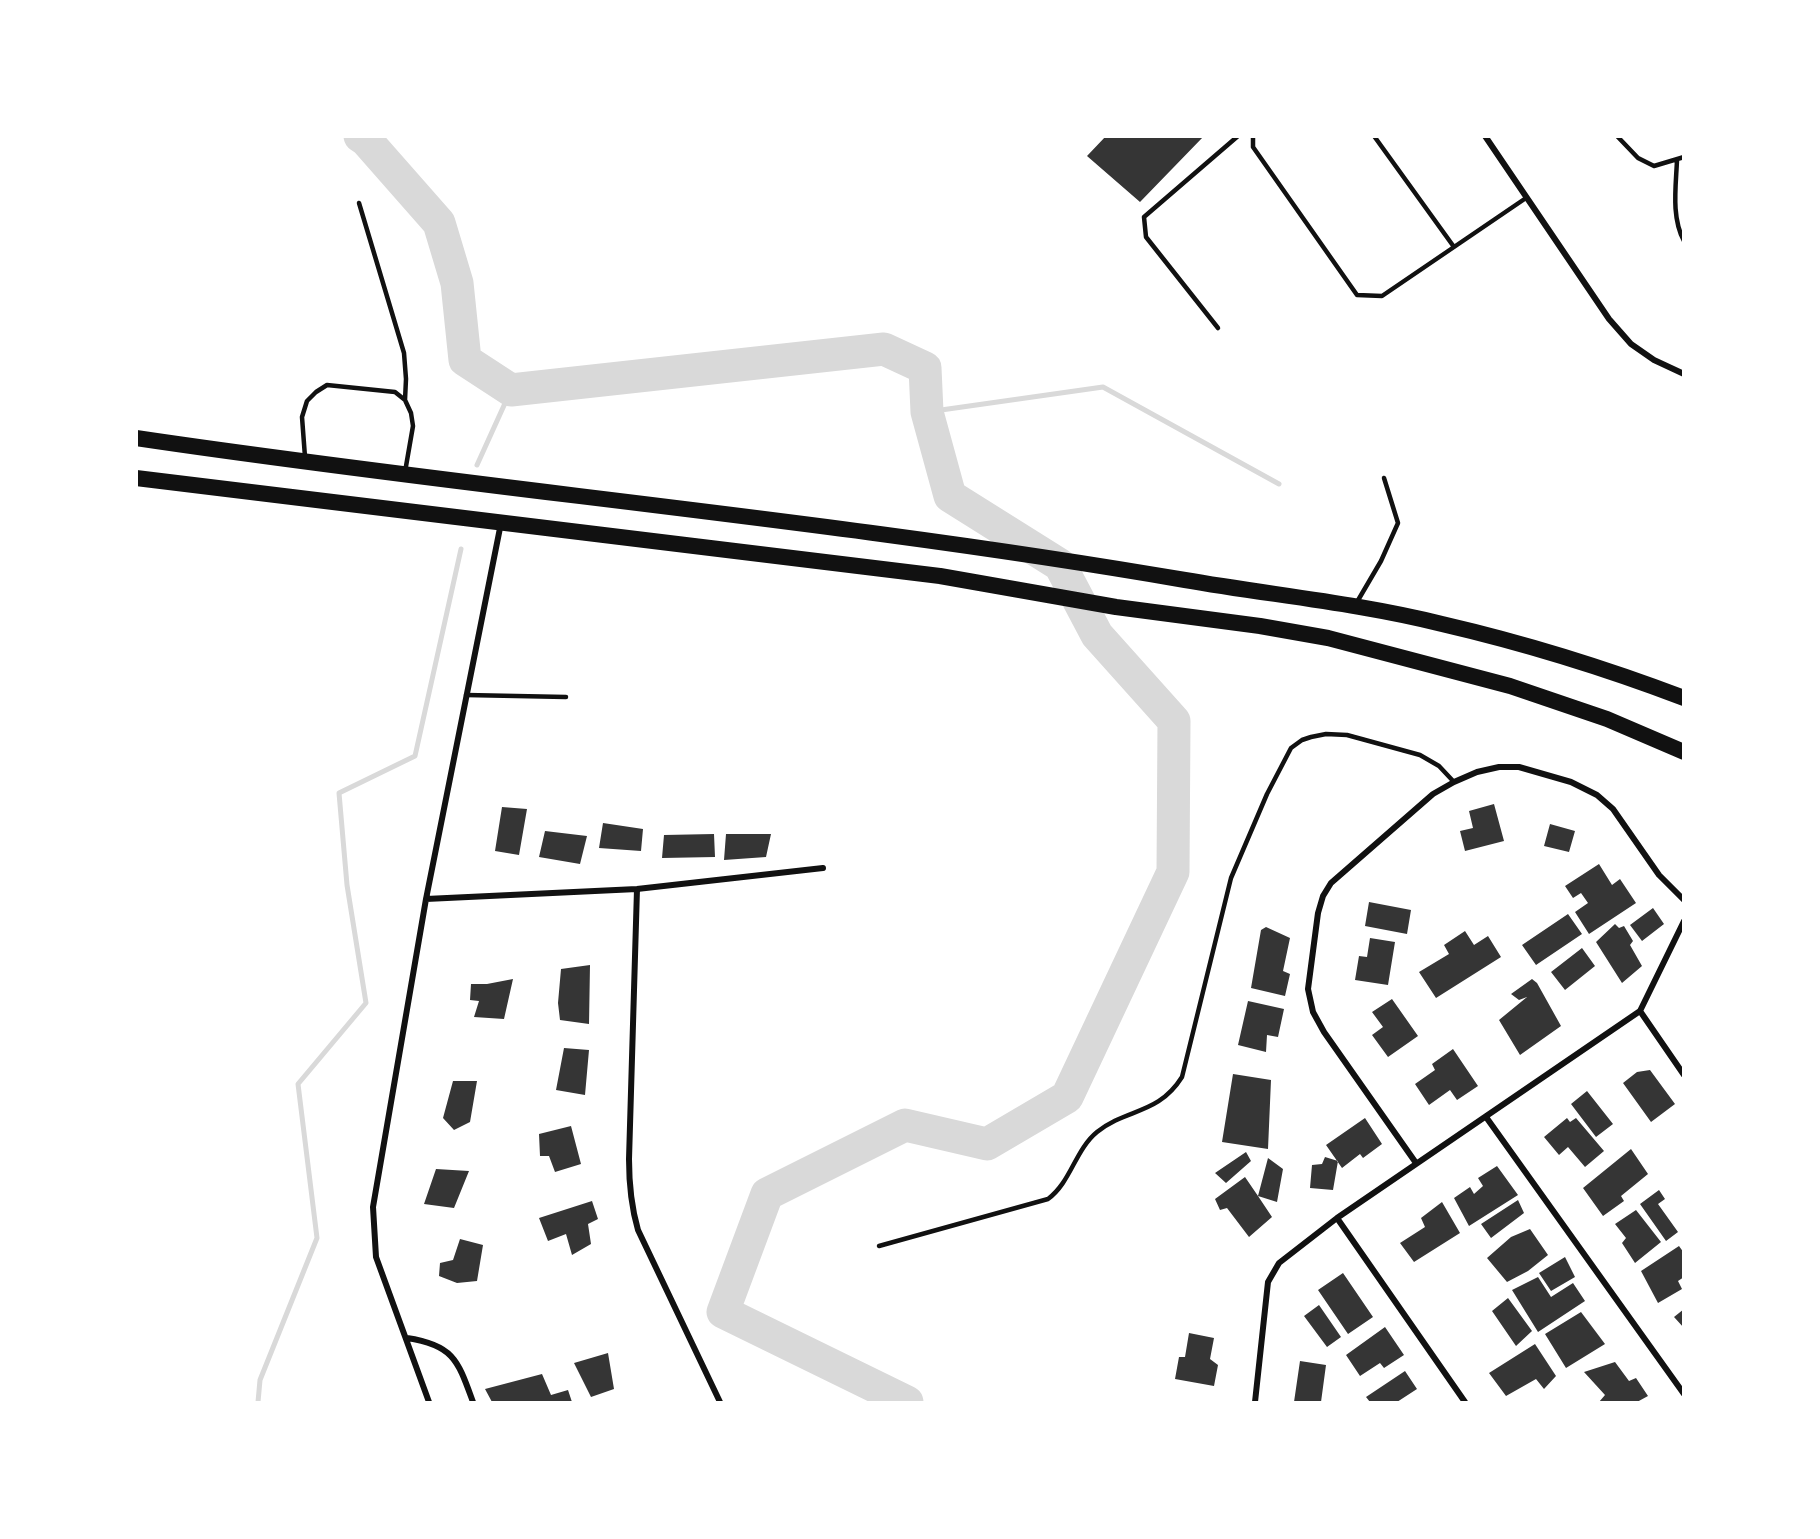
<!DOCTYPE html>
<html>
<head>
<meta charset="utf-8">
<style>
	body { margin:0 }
	#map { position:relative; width:1820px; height:1539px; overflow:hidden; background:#fff; font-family:Mulish,sans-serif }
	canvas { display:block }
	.frame { position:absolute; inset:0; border:138px solid #fff; pointer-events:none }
</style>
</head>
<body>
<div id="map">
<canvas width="1820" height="1539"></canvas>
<div class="frame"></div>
</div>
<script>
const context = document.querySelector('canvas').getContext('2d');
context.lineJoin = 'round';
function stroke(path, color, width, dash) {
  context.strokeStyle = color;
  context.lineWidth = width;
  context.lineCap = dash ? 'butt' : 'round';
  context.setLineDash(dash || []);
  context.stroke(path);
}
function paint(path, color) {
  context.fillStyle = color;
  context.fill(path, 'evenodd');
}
const stream = new Path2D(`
	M927,412L1103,387L1279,484
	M477,465L511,390
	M258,1402L260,1380L317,1238L298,1084L366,1003L347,885L339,793L415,756L461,549`);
const river = new Path2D(`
	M360,136L366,140L439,223L457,283L465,360L511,390L884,349L925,368L927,412L950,496L1060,565L1097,635L1174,721L1173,872L1067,1097L987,1144L905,1125L767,1194L723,1312L907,1402`);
const building = new Path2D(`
	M1106,136H1204L1140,202L1087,156Z
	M1494,804L1504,841L1465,851L1460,831L1473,828L1469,811Z
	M502,807L527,809L519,855L495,851Z
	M603,823L643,829L641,851L599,848Z
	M1550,824L1575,831L1569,852L1544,846Z
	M545,831L587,836L580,864L539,857Z
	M714,834L715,857L662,858L664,835Z
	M726,834H771L766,857L724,860Z
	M1599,864L1612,885L1620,879L1636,903L1589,934L1575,912L1588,903L1581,893L1573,898L1565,886Z
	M1369,902L1411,910L1407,934L1365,926Z
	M1653,908L1664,924L1642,941L1630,925Z
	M1568,914L1582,934L1536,965L1522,945Z
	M1615,924L1619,928L1624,926L1633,941L1630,945L1642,966L1622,983L1596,942Z
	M1266,927L1290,938L1283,971L1290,974L1285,996L1251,988L1261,930Z
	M1465,931L1474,945L1488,936L1501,957L1436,998L1419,972L1449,954L1444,945Z
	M1370,938L1395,942L1388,985L1355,980L1359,956L1367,957Z
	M1582,948L1595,966L1565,990L1551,972Z
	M590,965L589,1024L560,1020L558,1003L561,969Z
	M513,979L504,1019L474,1017L479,1001L470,1000L471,984H487Z
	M1532,979L1537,983L1561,1026L1520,1055L1499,1020L1527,997L1519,1000L1511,994Z
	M1392,999L1418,1036L1388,1057L1372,1035L1383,1027L1372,1012Z
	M1248,1001L1284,1009L1278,1037L1267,1035L1266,1052L1238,1045Z
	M564,1048L589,1050L585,1095L556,1090Z
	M1453,1049L1478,1086L1457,1100L1450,1090L1429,1105L1415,1084L1435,1070L1432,1064Z
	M1650,1070L1675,1104L1651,1122L1623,1083L1637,1072Z
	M1233,1074L1271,1080L1268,1149L1222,1142Z
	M453,1081H477L470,1122L454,1130L443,1118Z
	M1587,1091L1613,1124L1596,1137L1571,1104Z
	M1365,1118L1382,1144L1363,1158L1360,1154L1342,1168L1326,1145Z
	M1567,1118L1570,1122L1576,1118L1604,1151L1585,1167L1568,1147L1559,1155L1544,1137Z
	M571,1126L581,1164L555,1172L549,1156H540L539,1134Z
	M1631,1149L1648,1174L1621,1196L1624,1201L1603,1216L1583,1188Z
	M1246,1152L1251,1161L1226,1183L1215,1173Z
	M1325,1157L1338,1161L1333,1190L1310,1188L1312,1165L1322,1164Z
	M1268,1158L1283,1169L1277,1202L1258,1196L1272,1217L1249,1237L1227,1208L1220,1210L1215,1199L1245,1177L1258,1196Z
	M1497,1166L1518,1195L1469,1226L1454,1198L1470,1187L1474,1194L1483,1186L1478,1178Z
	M436,1169L469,1171L454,1208L424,1204Z
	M1659,1190L1665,1199L1658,1204L1678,1232L1666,1241L1640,1204Z
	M1518,1200L1524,1213L1491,1238L1481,1224Z
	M592,1201L598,1219L588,1224L591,1244L572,1255L566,1234L548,1241L539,1218Z
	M1442,1202L1460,1233L1414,1262L1400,1243L1425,1227L1421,1218Z
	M1636,1210L1661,1242L1635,1263L1622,1243L1626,1238L1615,1224Z
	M1530,1229L1548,1255L1528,1271L1507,1282L1487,1258L1511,1237Z
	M460,1239L483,1245L477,1281L457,1283L439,1276L440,1263L453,1260Z
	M1679,1246L1684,1253V1277L1678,1281L1682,1289L1658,1303L1641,1271Z
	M1565,1257L1575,1277L1551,1291L1539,1273Z
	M1343,1273L1373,1317L1348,1334L1318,1290Z
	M1538,1277L1551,1297L1573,1283L1585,1301L1538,1332L1512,1290Z
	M1508,1298L1532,1331L1516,1346L1492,1311Z
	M1319,1305L1341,1337L1327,1347L1304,1316Z
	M1684,1309V1328L1674,1317Z
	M1581,1312L1605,1344L1566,1368L1545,1334Z
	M1385,1327L1404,1355L1384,1368L1380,1363L1360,1376L1346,1355Z
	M1189,1333L1214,1338L1210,1359L1218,1365L1214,1386L1175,1379L1179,1357H1185Z
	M1535,1344L1556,1376L1544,1389L1536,1379L1506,1396L1489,1373Z
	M608,1353L614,1389L591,1397L574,1363Z
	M1300,1361L1326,1365L1321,1402H1294Z
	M1615,1362L1629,1381L1636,1378L1648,1396L1637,1402H1599L1605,1395L1584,1372Z
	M1405,1371L1417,1389L1397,1402H1370L1366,1397Z
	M542,1374L551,1395L568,1390L572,1402H492L485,1389Z`);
const service = new Path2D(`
	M1253,136V147L1357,295L1382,296L1526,198
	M1374,136L1454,247
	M1617,136L1638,158L1654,166L1684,157
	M1677,160C1676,186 1671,217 1684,241
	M359,203L404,353L406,379L405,400
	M1218,328L1146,237L1144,217L1238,136
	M305,457L302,417L307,401L316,392L327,385L395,392L405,400L411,413L413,426L405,472
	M1357,602L1381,561L1398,523L1384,478
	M466,695L566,697
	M879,1246L1048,1199C1071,1182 1075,1150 1097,1132C1127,1108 1158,1115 1182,1077L1231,878L1267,794L1291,748L1302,740L1311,737L1326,734L1347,735L1420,755L1439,766L1454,782`);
const minor = new Path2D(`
	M1485,136L1609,319L1631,344L1654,360L1684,374
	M637,889L629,1159C629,1184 631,1206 638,1230L720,1402
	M426,899L637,889L823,868
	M1640,1011L1684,1075
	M1486,1117L1684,1394
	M1416,1163L1324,1032L1313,1012L1308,989L1318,913L1323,896L1331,883L1433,794L1454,782L1477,772L1499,767H1519L1571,782L1597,795L1613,809L1659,875L1684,900
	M1337,1218L1465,1402
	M407,1338C454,1345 458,1361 473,1402
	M429,1402L376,1257L373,1207L426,899L501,523
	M1255,1402L1268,1282L1279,1263L1337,1218L1640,1011L1684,921`);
const trunk = new Path2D(`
	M136,438C485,490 837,520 1185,580C1271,595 1358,603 1442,624C1524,643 1605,668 1684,698
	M136,478L940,576L1116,607L1260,626L1328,638L1510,686L1607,719L1684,752`);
stroke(stream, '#d9d9d9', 5);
stroke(river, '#d9d9d9', 33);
paint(building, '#353535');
stroke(service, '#111', 4.5);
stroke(minor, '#111', 6);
stroke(trunk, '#111', 16);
</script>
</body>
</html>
